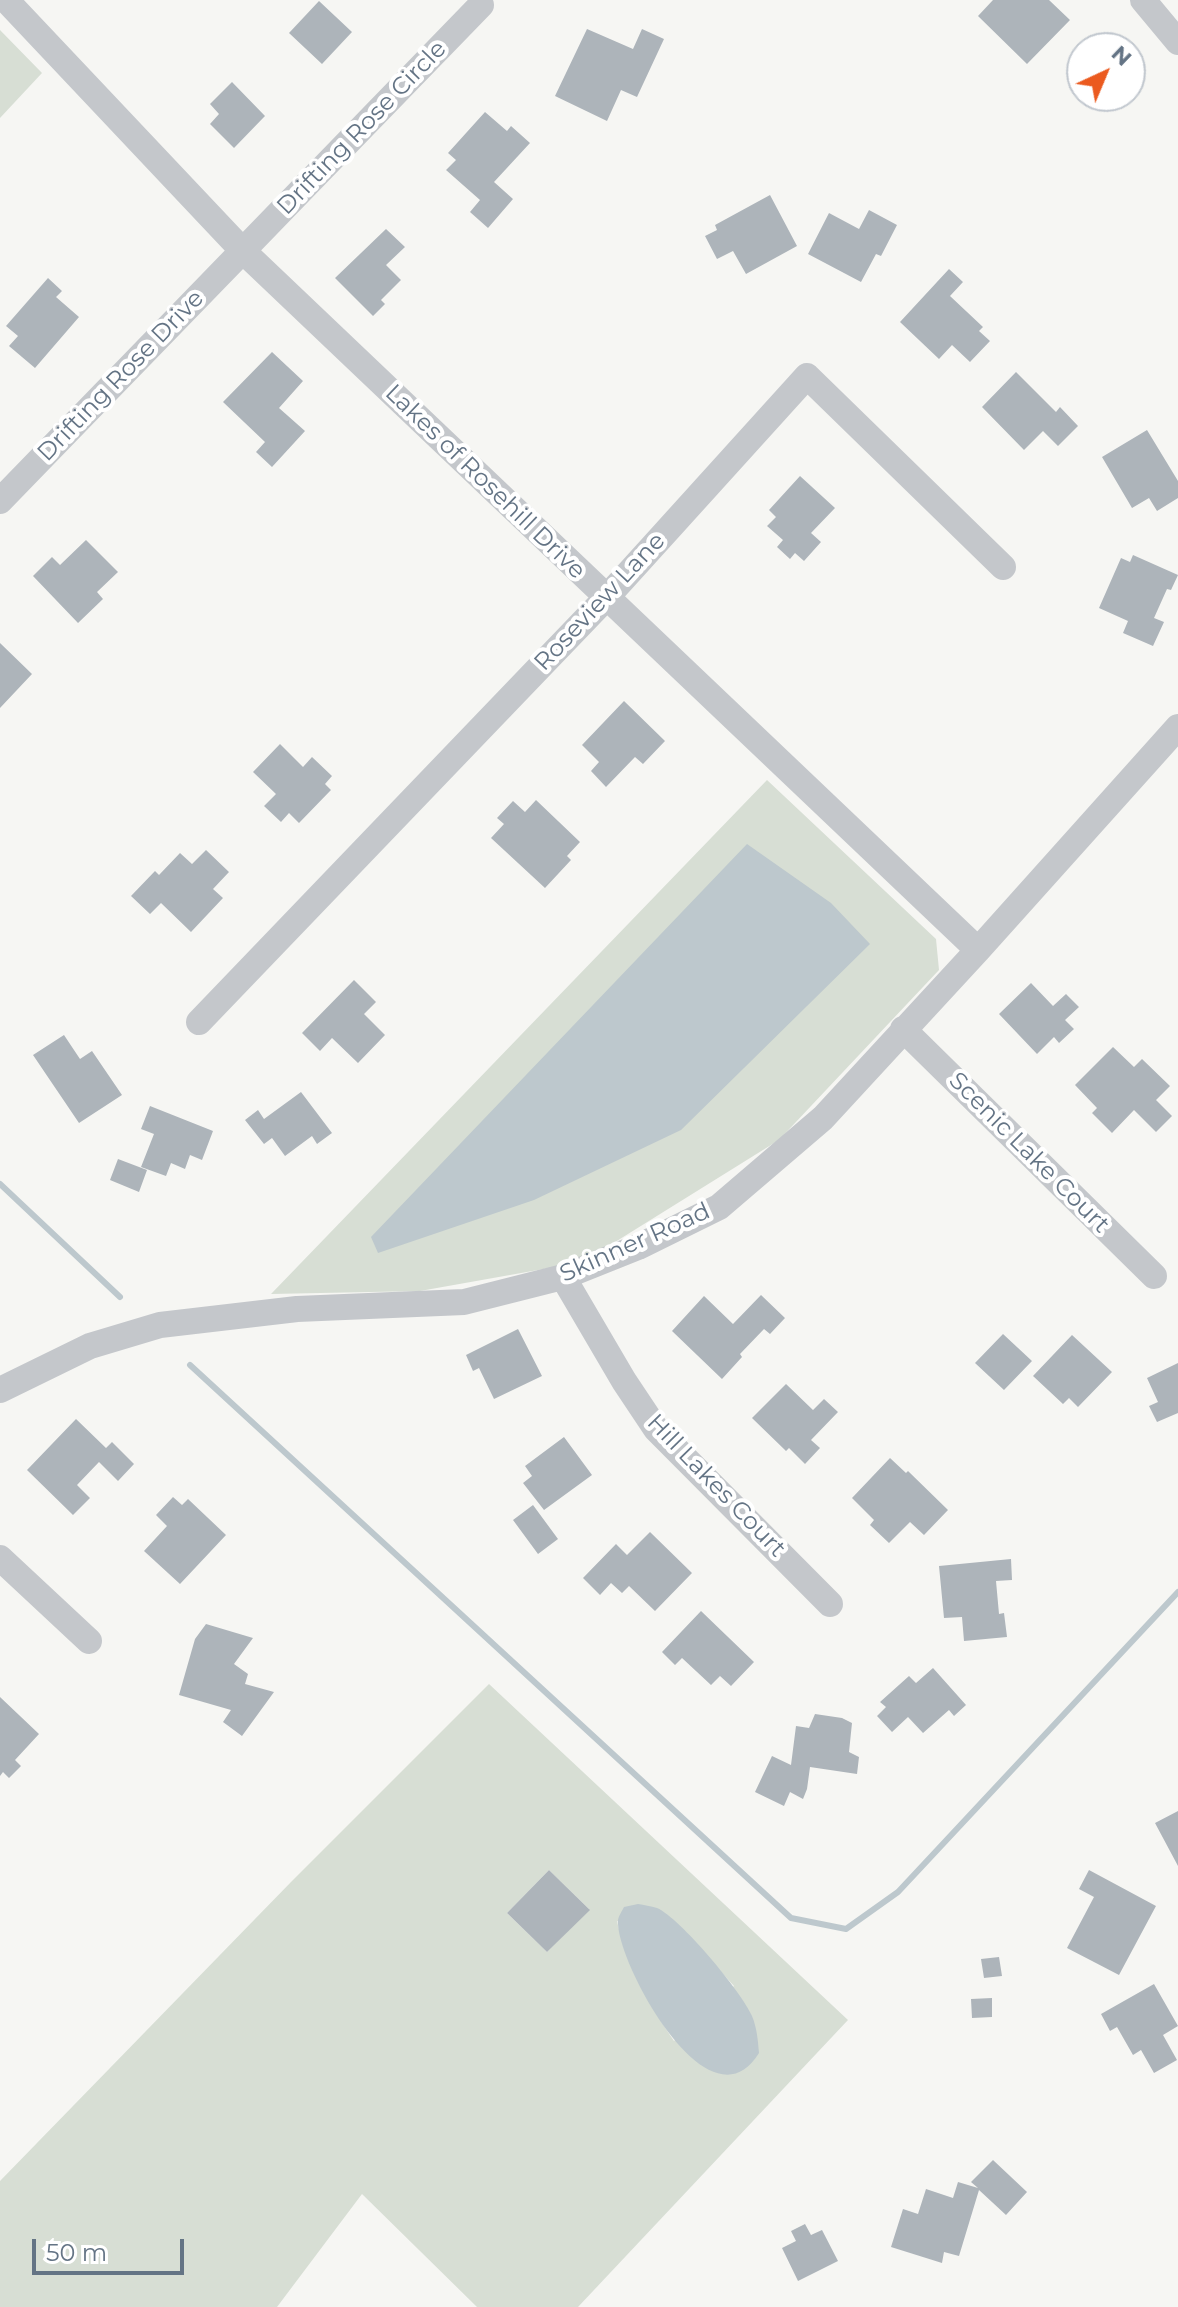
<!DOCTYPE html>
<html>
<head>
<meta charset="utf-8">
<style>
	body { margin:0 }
	#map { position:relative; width:1178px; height:2307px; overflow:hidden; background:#f6f6f3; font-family:Montserrat,sans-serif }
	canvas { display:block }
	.north { position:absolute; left:1066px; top:32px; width:80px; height:80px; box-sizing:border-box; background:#fff; border:2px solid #c1c7ce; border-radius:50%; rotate:44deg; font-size:22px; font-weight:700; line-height:32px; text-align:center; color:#647485 }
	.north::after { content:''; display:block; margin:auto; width:28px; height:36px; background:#eb5a1f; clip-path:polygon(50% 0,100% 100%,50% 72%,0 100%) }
	.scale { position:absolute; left:32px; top:2239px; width:152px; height:36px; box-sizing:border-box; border:4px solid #647485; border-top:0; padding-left:10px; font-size:24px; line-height:28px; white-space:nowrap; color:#647485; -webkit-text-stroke:6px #fff; paint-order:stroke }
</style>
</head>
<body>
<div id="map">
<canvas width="1178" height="2307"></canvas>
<div class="north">N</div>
<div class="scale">50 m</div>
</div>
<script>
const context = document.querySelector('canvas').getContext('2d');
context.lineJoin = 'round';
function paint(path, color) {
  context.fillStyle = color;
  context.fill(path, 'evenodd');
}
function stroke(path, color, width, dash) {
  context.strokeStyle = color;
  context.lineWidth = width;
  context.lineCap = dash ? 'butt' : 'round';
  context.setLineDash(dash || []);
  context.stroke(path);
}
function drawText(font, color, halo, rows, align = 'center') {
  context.font = font + ' Montserrat,sans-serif';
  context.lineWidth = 8;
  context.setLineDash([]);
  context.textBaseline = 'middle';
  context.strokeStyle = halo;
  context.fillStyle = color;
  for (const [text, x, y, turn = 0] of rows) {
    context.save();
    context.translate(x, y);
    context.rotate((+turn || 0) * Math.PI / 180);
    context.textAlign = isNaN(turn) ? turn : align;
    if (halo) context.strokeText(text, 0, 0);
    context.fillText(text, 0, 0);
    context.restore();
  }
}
const green = new Path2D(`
	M0,30L42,73L0,118Z
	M767,780L936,939L939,970L779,1140L583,1262L420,1291L271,1294Z
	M489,1684L848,2020L578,2307H477L362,2194L277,2307H0V2181L291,1882ZM549,1870L589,1909L547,1952L507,1913ZM617,1921L690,1938L734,1986L674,2041C648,2002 627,1967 617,1921Z`);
const water = new Path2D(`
	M747,844L831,903L870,944L681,1130L534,1200L378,1253L371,1237Z
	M638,1904C644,1905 651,1906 657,1908C680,1918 742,1992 752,2016C757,2028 758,2041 759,2053C710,2133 620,1969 618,1924C617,1918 621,1913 624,1907Z`);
const stream = new Path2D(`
	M0,1184L120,1297
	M190,1365L791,1918L846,1929L898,1892L1178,1592`);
const building = new Path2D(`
	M993,0H1049L1070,20L1027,64L978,16Z
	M319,1L352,32L322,64L289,33Z
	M587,29L633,49L642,29L664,39L637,97L621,90L607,121L555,96Z
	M232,82L265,116L234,148L210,124L219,114L210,104Z
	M485,112L507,131L511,126L530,143L494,182L513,199L488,228L470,212L480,200L446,170L456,160L448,153Z
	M770,195L797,246L746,274L733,251L717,259L705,236L717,230L715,225Z
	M869,210L897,225L881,256L876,254L861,282L808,254L829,213L859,229Z
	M386,229L405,247L386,265L401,280L381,300L385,304L373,316L335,278Z
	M949,269L963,282L950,296L983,327L979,331L990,341L970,362L952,345L939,359L900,322Z
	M48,278L62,291L56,297L79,317L35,368L9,346L18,336L6,326Z
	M272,352L303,381L279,408L305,431L272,467L256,452L265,442L223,402Z
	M1016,372L1056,412L1060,407L1078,426L1058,446L1043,431L1024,450L982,407Z
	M1147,430L1178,481V498L1157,511L1149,498L1132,508L1102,457Z
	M800,476L835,508L811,533L821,542L804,561L795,553L790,559L777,547L783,540L767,526L776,517L769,510Z
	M86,540L118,572L97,592L103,599L78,623L33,576L52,557L60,565Z
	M1133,555L1178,575L1171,590L1167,589L1154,618L1164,622L1153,646L1123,633L1128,621L1099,608L1121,558L1130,562Z
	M0,643L32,674L0,708Z
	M624,701L665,741L643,764L635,757L606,787L591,771L599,762L582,745Z
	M280,744L303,767L312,757L332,776L325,784L331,790L299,823L289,813L281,822L264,806L276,794L253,772Z
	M536,800L580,842L567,856L571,860L545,888L491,838L504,824L497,818L513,801L525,812Z
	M206,850L229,872L213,889L223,898L191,932L161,903L150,914L131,896L155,871L159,875L180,853L192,864Z
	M354,980L376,1002L364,1014L385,1035L358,1063L332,1038L320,1051L302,1033Z
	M1031,983L1053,1006L1066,994L1079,1007L1065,1020L1074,1029L1059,1043L1054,1037L1037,1054L999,1014Z
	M64,1035L80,1059L92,1051L122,1095L79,1123L33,1055Z
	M1113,1047L1134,1067L1142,1059L1170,1086L1156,1100L1172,1116L1156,1132L1134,1110L1112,1133L1092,1113L1097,1108L1075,1085Z
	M301,1092L332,1133L317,1144L312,1136L285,1156L272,1138L264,1144L245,1120L258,1110L264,1119Z
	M150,1106L213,1131L202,1160L190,1155L185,1169L171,1163L166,1176L141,1167L154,1134L141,1129Z
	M118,1159L147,1170L139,1192L110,1180Z
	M761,1295L785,1318L770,1334L764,1329L740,1354L742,1357L722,1379L672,1331L704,1296L733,1324Z
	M518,1329L542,1376L494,1399L479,1368L473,1371L466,1355Z
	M1003,1334L1032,1361L1004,1390L975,1363Z
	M1072,1335L1112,1372L1078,1407L1069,1398L1063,1404L1033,1376Z
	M1178,1363V1413L1157,1422L1149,1406L1158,1402L1147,1378Z
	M786,1384L813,1410L824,1399L838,1412L811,1440L820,1448L805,1464L789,1448L786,1451L752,1418Z
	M76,1419L106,1448L112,1442L134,1464L118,1481L99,1462L77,1485L90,1498L73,1515L27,1470Z
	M564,1437L592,1475L544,1510L523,1483L532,1476L525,1466Z
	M890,1458L906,1473L908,1471L948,1510L924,1535L910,1522L889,1543L870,1525L874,1520L852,1498Z
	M173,1497L182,1505L188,1499L226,1535L180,1584L144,1551L167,1526L156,1515Z
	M533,1505L558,1539L538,1554L513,1520Z
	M650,1532L692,1573L655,1611L629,1586L622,1593L611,1583L600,1595L583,1578L616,1544L627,1555Z
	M1011,1559L1012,1580L996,1581L999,1614L1004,1613L1007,1637L964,1641L962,1617L944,1618L939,1566Z
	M701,1611L754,1662L731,1686L720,1676L711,1685L682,1658L675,1665L662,1652Z
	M206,1624L253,1638L234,1664L248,1674L245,1684L274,1692L242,1736L223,1722L231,1710L179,1695L195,1639Z
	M933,1668L966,1705L954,1716L949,1710L923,1733L908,1717L892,1732L877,1716L886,1707L880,1702L909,1676L916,1683Z
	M0,1697L39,1734L15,1760L21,1766L9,1778L3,1772L0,1776Z
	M815,1714L842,1718L852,1723L849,1752L859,1757L857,1774L810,1767L807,1789L803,1799L790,1792L784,1806L755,1792L772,1756L791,1765L796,1726L809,1728Z
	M1178,1811V1866L1155,1823Z
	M549,1870L590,1910L547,1952L507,1913Z
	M1089,1870L1156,1906L1119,1975L1067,1948L1094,1897L1079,1889Z
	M999,1957L1002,1976L984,1978L981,1959Z
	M1154,1984L1178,2026L1163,2035L1177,2060L1154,2073L1141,2050L1133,2055L1117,2027L1110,2031L1101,2014Z
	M992,1998V2017L972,2018L971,1999Z
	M993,2160L1027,2192L1006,2215L979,2190L959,2256L944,2252L942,2263L891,2247L903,2209L918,2214L926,2189L953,2198L958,2182L978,2188L971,2182Z
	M805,2224L811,2235L822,2230L838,2261L798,2281L782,2248L796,2241L791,2231Z`);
const minor = new Path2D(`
	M6,0L243,251L978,950
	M1143,0L1178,42
	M0,501L481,5
	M199,1022L606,598L807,376L1003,567
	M903,1029L1154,1276
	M563,1277L624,1381L656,1429L830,1604
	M0,1390L90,1346L160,1325L297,1309L464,1302L563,1277L638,1247L719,1207L823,1118L978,950L1178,727
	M0,1558L89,1641`);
const streetNames = [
	["Drifting Rose Circle",362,128,-46],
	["Drifting Rose Drive",121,376,-46],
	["Lakes of Rosehill Drive",485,482,44],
	["Roseview Lane",600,602,-47],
	["Scenic Lake Court",1029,1153,45],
	["Skinner Road",635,1243,-24],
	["Hill Lakes Court",716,1486,46]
];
paint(green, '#d7ded4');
paint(water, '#bdc8cd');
stroke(stream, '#bdc8cd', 6);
paint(building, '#adb4ba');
stroke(minor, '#c4c7cb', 26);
drawText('24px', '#647485', '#fff', streetNames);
</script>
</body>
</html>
